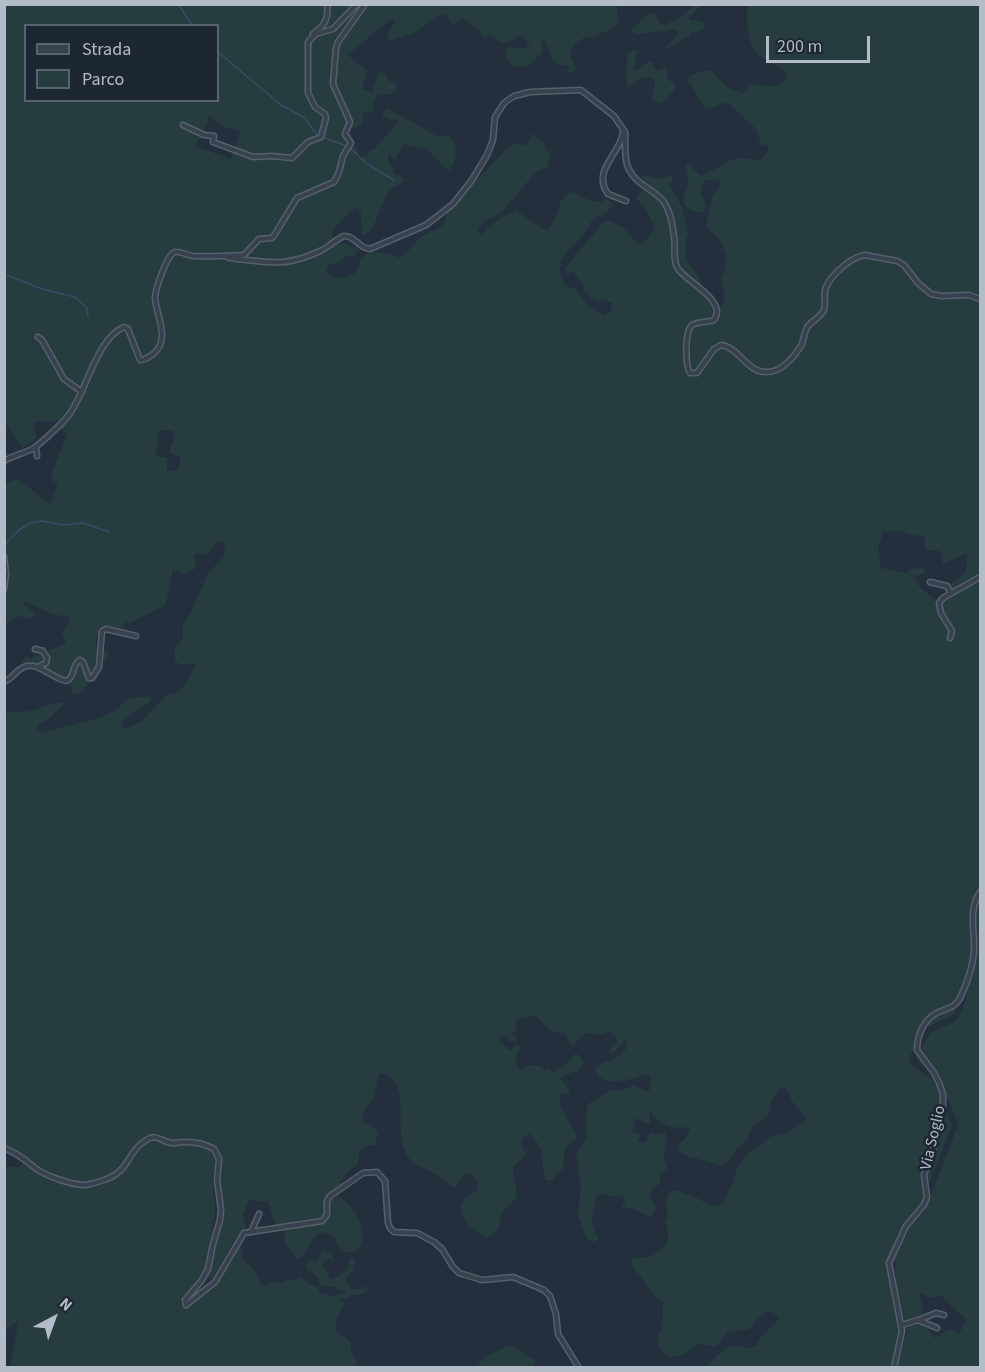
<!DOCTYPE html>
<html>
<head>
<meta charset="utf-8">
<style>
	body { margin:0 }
	#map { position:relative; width:985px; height:1372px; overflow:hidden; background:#242f3e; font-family:"Source Sans 3",sans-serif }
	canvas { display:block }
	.frame { position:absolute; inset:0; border:6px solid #b4bcc9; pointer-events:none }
	.legend { position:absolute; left:24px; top:24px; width:195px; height:78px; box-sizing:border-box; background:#1d2633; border:2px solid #59626f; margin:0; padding:8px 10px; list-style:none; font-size:18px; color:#b4bcc9 }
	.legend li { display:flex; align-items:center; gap:12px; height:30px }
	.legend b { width:30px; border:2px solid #59626f }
	.north { position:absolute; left:24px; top:1288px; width:60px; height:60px; -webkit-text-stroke:4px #1d2633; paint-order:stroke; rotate:41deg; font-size:16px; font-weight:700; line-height:24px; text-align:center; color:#b4bcc9 }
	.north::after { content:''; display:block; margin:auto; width:21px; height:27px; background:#b4bcc9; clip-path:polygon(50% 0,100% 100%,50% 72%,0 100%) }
	.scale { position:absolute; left:766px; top:36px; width:104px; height:27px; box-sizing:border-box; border:3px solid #b4bcc9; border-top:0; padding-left:8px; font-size:18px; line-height:21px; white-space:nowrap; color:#b4bcc9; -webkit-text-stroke:4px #1d2633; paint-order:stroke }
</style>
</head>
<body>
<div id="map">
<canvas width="985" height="1372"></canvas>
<div class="frame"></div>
<ul class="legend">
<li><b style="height:8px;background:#38414e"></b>Strada</li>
<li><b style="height:16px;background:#263c3f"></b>Parco</li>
</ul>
<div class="north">N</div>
<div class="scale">200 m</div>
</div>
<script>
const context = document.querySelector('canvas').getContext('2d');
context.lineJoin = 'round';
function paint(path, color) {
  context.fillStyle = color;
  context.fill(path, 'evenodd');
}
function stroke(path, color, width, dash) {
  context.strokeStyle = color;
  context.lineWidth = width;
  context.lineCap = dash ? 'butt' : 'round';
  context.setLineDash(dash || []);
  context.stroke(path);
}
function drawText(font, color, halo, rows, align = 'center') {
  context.font = font + ' "Source Sans 3",sans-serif';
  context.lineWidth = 5;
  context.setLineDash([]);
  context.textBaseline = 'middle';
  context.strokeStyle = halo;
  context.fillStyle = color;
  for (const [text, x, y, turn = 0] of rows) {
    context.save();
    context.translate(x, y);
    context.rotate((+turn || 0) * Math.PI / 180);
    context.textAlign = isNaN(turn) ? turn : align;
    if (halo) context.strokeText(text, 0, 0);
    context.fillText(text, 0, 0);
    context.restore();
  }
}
const green = new Path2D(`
	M5,5H617C616,10 618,14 618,19C617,32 602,30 596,36C586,35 569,43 571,55C572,61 575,64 576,69L572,73L569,72L568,65C551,69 549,49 544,37L542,42V53L527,67L512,66C507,60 505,54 508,47L526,48L530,45L520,35C496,52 502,34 483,36L480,32L465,19L460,20L453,26L446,14H440L416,32L390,41L388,40L387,36L395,22L393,19L389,20L348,55L367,71L362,89L372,92L379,72L386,73L389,81L396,83L397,88L392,94H378L373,103V111L363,113V121L357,128H350L345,132V142L358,148V159L364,155L367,157L369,151L375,148L397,123V120L387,119L382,115L385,109L388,108L437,136H450C458,145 457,161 449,171L427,149L403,144L396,158L393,159L390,154L388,155L389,164L394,168L393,173L403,177L404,181C400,185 395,186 392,189C379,200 378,232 362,236L361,213L357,208L352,209L332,231V236L338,241L358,249L355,256H346L340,262L328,265L326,273C336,279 354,281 359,266C361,259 357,262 362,257C372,248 389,253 400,258C408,252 414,244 421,237C434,227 445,233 447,211L507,148L512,144L526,145L529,142L531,135L533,134L544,143L548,152L551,148L548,167L535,173L502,212L479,226L478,232L482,234L496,221L516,210L543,229L548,230C560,219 556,197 571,192L589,200L601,202L606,198L612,204L611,208L601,216H597L593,219L584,233L561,259L560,272L565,286L575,289L588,305L603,316L611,311L612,302H606V300C596,302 590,298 584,290V285L573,272L567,273L565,268L603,223L609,220L625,229L639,245L645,241L655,228L645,207L635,198L641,191L650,187L641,178L645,175L659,179L672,175L673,181L669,184L682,207L688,234L686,239V261L699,275L702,288L720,307L725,300L721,279L725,268L726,256L721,241L706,226L712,196L721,185L720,181L706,180C698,188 701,195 706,204L704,212C698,213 694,212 689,209C678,201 688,191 688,180C688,175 685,171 686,165L689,164L700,176C712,173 727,159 739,158C747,157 756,163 763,158C767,155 768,150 769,146L761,144L756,129L728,103H723L714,108L704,107C696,98 696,89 688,81L689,76L703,71H712L728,88L743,93L752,84C765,86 783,91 788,75C780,68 772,63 763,58C746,46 746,24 748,5H980V888C966,910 972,928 971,951C971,967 959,999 954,1014L925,1028L910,1056V1062L914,1067L933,1081L952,1125L919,1209L903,1225L889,1259L888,1267L890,1285L900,1332L891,1367H705L727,1347L739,1346L750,1348L756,1346L762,1336L780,1318L771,1311H768L758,1318L749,1329L728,1332L716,1346L698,1344C683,1358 660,1366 657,1337L662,1328L663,1302C651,1296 650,1288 642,1278C637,1272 633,1270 631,1261L634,1258C655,1259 677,1246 665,1222L668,1218C667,1207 665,1199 671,1190C677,1189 706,1201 710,1206H717L723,1202L733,1184L737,1168L747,1155L770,1137L785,1134L803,1123L806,1119L792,1101L786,1088H780L772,1099L769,1115L752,1126L747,1141L737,1149L728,1162L720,1165L684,1155L680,1152L678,1145L687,1136L690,1129L688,1127C671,1130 661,1125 651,1112L649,1113L650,1123H644L636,1118L632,1131L641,1135L638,1140L639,1142H646L650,1132L657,1134L665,1132C667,1142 666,1147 663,1155L667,1168L664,1172L660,1175V1184L653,1188L650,1195L656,1208L651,1217L633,1209L622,1208L623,1205L626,1203L622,1196L615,1197L599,1193L596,1197C596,1204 593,1211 592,1218C592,1225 595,1232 598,1239L595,1242L587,1239L578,1215L581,1185L576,1154L586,1139L587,1107L591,1102L610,1091L626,1089L634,1085L647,1092L650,1089L651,1077L646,1074C636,1079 610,1085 601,1078C599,1076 596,1071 595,1069C606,1057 617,1064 627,1047L626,1040L614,1052L609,1053L610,1049L616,1044L618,1040L614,1034L609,1032L598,1035L585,1033L572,1046L565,1034L551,1031L534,1015L516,1020V1030L512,1033L517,1038L516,1041H509L506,1035L499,1038V1041L509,1050H511L516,1044L521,1047L516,1053C517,1059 515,1067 521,1070L527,1065L540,1066L544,1069L549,1068L552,1072H555L570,1061L574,1054L579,1055L584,1062L578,1071L568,1074L561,1078V1080L565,1083L570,1092L568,1094L561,1092C556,1112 572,1121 577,1138L565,1147L563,1169L556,1173L553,1180H546C538,1160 550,1154 530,1134L524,1136L521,1142L526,1155L513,1167V1179L516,1186L517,1198L503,1211L497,1231L488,1237C477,1236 454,1215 462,1202C465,1197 473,1194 477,1190C479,1181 474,1172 464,1173L458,1185L454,1188C447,1184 442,1178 435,1174C426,1168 415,1167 408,1157C391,1132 413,1093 386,1073L379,1075L373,1100L365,1107L362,1122L371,1125L379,1132L374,1145H368L359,1150L358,1164L347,1172L340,1182L342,1185L329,1196L327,1214L324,1216L276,1226L268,1202L249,1200L243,1214L246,1228C230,1240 224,1264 211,1279L207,1276L211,1267L221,1222L219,1178L220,1157L213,1145L205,1142L188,1138L171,1140L161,1134L154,1133C137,1142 129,1159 115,1172C110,1177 104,1178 98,1180C62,1193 34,1159 5,1146V713C12,711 21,713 29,711C43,708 51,702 66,702L47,720L37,726L38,730L45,732L98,718L116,710L129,698L150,696L151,700C141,711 128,712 121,725L125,729L142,721L169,693C183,696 187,677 195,667L194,663L182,665L176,662L174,655L175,648L183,638V624L191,613L207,575L225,555L224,543L220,541L215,543L209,554L205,555L199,553H194L196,566C190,576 182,575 173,569L166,604L162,607L129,623L124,622L123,631L99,626L95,646L99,650H105L109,653L107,658L96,669L91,681L78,694L73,693C71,690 71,686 69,684C64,678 33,668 25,667L23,661L26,656L31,658L66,643L62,633L71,617L56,615L21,601L34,613V616L30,619L19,616L5,625V483L18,479L50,504L58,483L53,482L51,474L67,436L62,430L59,421L34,422L36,438L23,448L5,423ZM26,26H218V100H26ZM209,115L226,128L238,130L240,133L231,159L195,146L207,124ZM159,430L173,431L174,439L169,452L180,457L179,470L167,471V458L156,456ZM884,531H901L912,535L924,536L926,550L940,551L943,564L967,553L966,572L950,584L952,594L938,602L920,587L913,578L925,573L923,568L910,569L907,573L881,568L878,546Z
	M696,5H702L689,17V20L702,21L705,26L701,31L692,32L689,37C679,39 673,47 664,49L677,34L678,32L676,29L638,34L632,32L631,30L650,12L656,14L659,23L665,25L680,17Z
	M633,49L637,50L634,69L637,71L643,64L652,61L653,66L658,71L666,66L668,80L676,84L674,90L660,104L652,100C650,91 660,84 651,77L639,79L629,87C627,83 625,75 625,71L628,60L626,55Z
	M980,899V1367H897L907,1332L896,1284L895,1261L908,1228L925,1211L958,1125C957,1118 941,1081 937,1076C931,1068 919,1066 916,1057L930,1033L952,1023L959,1017L965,1002L975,956V914ZM919,1292L930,1298L941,1295L967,1320L959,1333L949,1329L935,1338L928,1330Z
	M155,1138L170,1145L187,1143L203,1147L210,1150L215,1158L213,1178L215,1211L206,1266L204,1271L181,1301L186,1307L190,1306L194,1299L201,1293L210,1289L223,1272L238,1247L243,1251L241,1259L253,1268L262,1286L272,1282L281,1283C286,1278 294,1281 300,1277L311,1285L318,1287L320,1294L325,1293L330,1296L347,1293L332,1286L324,1287L319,1284L318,1277L307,1270L306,1265L311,1259L317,1262L322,1250L332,1255L335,1260L328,1258L322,1265L328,1274L329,1279L331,1280C343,1273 348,1273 350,1258H353L355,1259L353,1271L346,1279L350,1288L355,1290L367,1286L369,1291L359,1295H351L347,1299H339L344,1303L336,1320L337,1332L350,1341L351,1352L359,1367H10L18,1325L17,1321L5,1331V1166L18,1168L23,1162C50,1184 96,1201 123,1171C134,1160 141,1145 155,1138Z
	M338,1195C353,1209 360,1213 362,1234C363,1243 361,1249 353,1253C343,1252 337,1249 336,1239C312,1220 312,1248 300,1259L296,1258L285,1244L284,1230L327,1221L332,1214L331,1201Z
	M507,1346C519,1346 524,1356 535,1360L534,1367H476L486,1356Z`);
const stream = new Path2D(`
	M178,4L193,26
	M218,52L281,105L305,118L317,135L349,147L367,164L394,180
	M4,274L42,289L75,297L87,308L88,317
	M4,545L19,530L30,523L42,521L63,525L83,523L109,532`);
const minor = new Path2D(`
	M313,34C325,25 329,19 327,4
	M183,125L204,135L214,136L213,142L253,157L271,156L292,158L308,142L321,137L326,118L325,114L315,107L308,93V42L316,34L333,29L357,4
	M623,132C621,154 591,170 608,194L626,201
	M227,256L229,258C266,262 285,268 320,251C329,247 335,240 344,236C356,236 358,248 370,249L426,225L453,204L472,180L487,155L493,140L495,117L504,103L514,96L530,92L581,90L614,116L625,132C626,155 621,169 643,185C650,190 659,195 664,202C670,211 673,226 674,237C676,247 672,260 678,269C687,282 728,301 714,320C707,323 696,321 691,326C685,333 685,366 690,373H697L714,349L721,345C739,347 747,373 767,372C782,372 795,356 802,344C804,338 804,332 808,326C812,321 821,317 824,310C826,302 823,294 826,287C832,274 851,257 865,255L897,261L904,265L918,283L931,294L941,296L969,295L980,299
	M38,337L42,340L64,379L82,392
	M36,447L37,456
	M4,461C14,455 25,453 34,448C40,444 63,423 68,416C86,394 96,338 124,327L128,329L140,360C145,360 147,358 152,355C172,340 156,316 155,298C155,290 167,254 175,252C180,251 187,255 193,256C210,257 227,256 244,255L259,239L272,238L275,234L297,198L334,182L339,172L343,156L351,143L345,134L350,122L333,84L336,48L338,42L365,4
	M4,557L6,574L4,589
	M930,582L947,586L951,593
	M950,638L952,631L941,613L939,603L943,598L980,577
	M35,649L43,651L47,658L46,663L38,667
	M4,682C12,679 16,670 24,667C38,661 53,679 66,681C76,677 71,665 80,660L83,662L89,678H92L99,667L102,631L106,629L136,636
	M4,1148C17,1153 25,1160 35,1168C46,1176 69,1184 83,1185C89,1185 95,1183 101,1181C132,1172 125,1152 148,1139C158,1133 164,1144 174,1143C187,1141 202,1142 214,1149L219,1159L217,1180L221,1210L220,1220L213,1244L208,1269L202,1280L185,1300L186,1305L215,1282L244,1233L322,1221L327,1215V1201L330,1196L363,1173L377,1172L385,1181L388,1223L390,1228L394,1232L417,1233L434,1242L442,1249L453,1267L459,1273L482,1280L513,1277L544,1290L550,1296L556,1314L558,1334L579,1368
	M251,1232L259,1214
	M919,1320L936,1313L944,1315
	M902,1325L918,1320L937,1328
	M894,1368L902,1331L889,1263L906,1226L924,1205L927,1197L924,1175L933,1150L943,1105V1094L939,1083L934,1073L917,1050C917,1037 923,1021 935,1014C945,1008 956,1009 961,996C967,983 973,965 974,951C975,931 968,910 980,892`);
const streetNames = [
	["Via Soglio",934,1138,-77]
];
paint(green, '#263c3f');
stroke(stream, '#394c67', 1.5);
stroke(minor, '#565f6c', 7);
stroke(minor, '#38414e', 4);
drawText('16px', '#b4bcc9', '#1d2633', streetNames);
</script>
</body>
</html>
